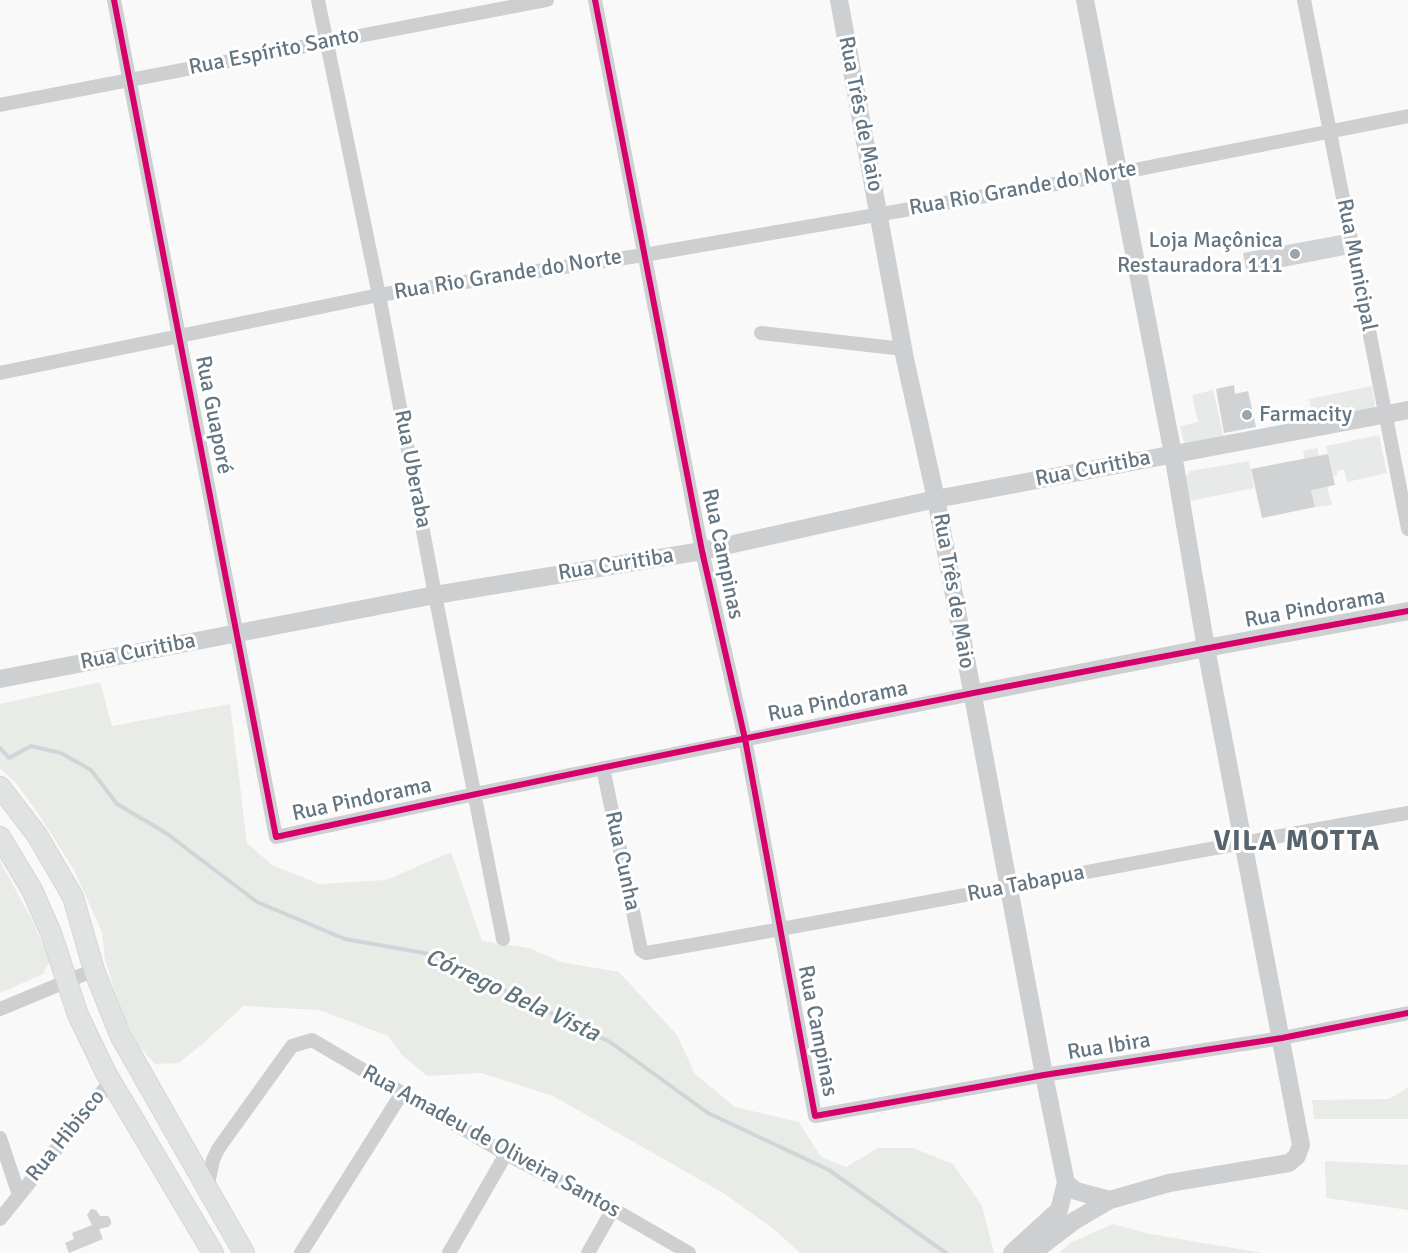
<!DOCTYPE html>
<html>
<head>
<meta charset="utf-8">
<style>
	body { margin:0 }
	canvas { display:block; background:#f9f9f9 }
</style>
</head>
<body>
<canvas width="1408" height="1253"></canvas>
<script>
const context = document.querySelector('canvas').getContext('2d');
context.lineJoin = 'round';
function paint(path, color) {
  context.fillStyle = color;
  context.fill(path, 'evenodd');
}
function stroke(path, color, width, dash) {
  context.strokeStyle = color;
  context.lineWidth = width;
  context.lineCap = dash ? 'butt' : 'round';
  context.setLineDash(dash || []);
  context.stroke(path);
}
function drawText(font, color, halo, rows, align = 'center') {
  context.font = font + ' Signika,sans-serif';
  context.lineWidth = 6;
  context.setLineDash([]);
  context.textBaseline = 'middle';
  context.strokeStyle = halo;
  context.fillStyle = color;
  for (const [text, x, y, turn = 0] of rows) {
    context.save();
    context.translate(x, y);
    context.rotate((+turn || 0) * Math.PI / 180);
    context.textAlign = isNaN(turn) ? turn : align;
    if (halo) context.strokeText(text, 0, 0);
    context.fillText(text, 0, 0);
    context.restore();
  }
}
const built = new Path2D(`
	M1372,386L1376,411L1315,426L1309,399Z
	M1213,390L1225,443L1186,451L1180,426L1198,422L1192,395Z
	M1379,435L1387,473L1347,482L1344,470L1337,471V475L1333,476L1326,446Z
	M1317,448L1332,505L1315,507L1303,451Z
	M1249,461L1254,488L1190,501L1185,477L1190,471Z`);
const green = new Path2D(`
	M100,682L112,726L230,704L247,843L272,865L319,884L386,880L451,852L482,941L529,948L561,962L619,972L677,1035L695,1074L735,1107L799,1122L821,1157L846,1167L878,1148H913L953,1164L982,1206L994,1253H800L775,1230L725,1194L553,1096L481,1073L427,1076L403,1056L388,1036L320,1010L243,1006L206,1041L179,1063L155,1064L138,1045L121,1011L105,959L102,932L74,870L41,818L17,784L0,768V704Z
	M0,861L32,920L50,960L43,974L0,993Z
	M1408,1086V1119H1314L1312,1100L1389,1099L1407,1088Z
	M1325,1161L1408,1165V1210L1326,1198Z
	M1113,1224L1150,1234L1263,1253H1059L1070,1243Z`);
const stream = new Path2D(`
	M0,748L9,758L31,746L61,753L91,770L117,804L166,833L257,902L345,939L430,954L610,1042L708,1113L829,1170L946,1253`);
const building = new Path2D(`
	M1341,235L1345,255L1247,274L1243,253Z
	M1234,385L1235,394L1248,391L1256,427L1224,433L1216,389Z
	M1328,454L1335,485L1311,490L1315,507L1262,518L1251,469Z
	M91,1209L96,1210L100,1216H108L111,1220V1224L108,1227L99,1229L103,1239L69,1253L65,1243L74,1239L72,1233L92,1225L87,1215Z`);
const minor = new Path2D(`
	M114,0L276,837L475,794L972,694
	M318,0L379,295L435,595L503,939
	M595,0L702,551L745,739L815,1116L1044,1075L1282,1038L1408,1013
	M1304,0L1408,529
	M0,105L547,0
	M761,333L904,349
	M0,373L379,295L644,255L1119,173L1408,116
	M603,768L641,950L646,953C900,909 1154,858 1408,813
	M0,1009L94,970
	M0,1138L19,1195
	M207,1189L213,1160L218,1149L292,1046L312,1040L506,1154L613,1209L689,1253
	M0,1219L111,1081
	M301,1253L402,1093
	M449,1253L506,1154
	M588,1253L613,1209`);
const tertiary = new Path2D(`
	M839,0L905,359L936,499L1044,1075L1066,1183L1076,1191L1110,1200
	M0,679L435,595L702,551L936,499L1408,410
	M972,694L1206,648L1408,611
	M1012,1253L1059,1210L1066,1183
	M1032,1253L1074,1221L1110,1200L1169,1183L1289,1163L1297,1156L1301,1145L1206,648L1173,454L1085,0`);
const secondary = new Path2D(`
	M0,787L37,835L73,897L94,970L120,1035L244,1253
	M0,837L32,890L51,933L78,1015L106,1073L213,1253`);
const cycleway = new Path2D(`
	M114,0L276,837C652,755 1030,680 1408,611
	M595,0L702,551L745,739L815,1116L1044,1075L1282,1038L1408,1013`);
const markers = [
	[1295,254,6,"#99a4ac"],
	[1247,415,6,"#99a4ac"]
];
const streetNames = [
	["Rua Espírito Santo",274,52,-11],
	["Rua Três de Maio",860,114,79],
	["Rua Rio Grande do Norte",1023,189,-10],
	["Rua Municipal",1356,265,79],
	["Rua Rio Grande do Norte",508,275,-9],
	["Rua Guaporé",213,415,79],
	["Rua Uberaba",412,469,79],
	["Rua Curitiba",1093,469,-11],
	["Rua Campinas",722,554,78],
	["Rua Curitiba",616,565,-9],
	["Rua Três de Maio",953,591,80],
	["Rua Pindorama",1315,609,-10],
	["Rua Curitiba",138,652,-11],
	["Rua Pindorama",838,702,-11],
	["Rua Pindorama",362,800,-12],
	["Rua Cunha",622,861,78],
	["Rua Tabapua",1026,884,-11],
	["Rua Campinas",817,1031,79],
	["Rua Ibira",1109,1047,-9],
	["Rua Hibisco",66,1136,-51],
	["Rua Amadeu de Oliveira Santos",491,1142,29]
];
const poiNames = [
	["Loja Maçônica",1283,241],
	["Restauradora 111",1283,266],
	["Farmacity",1259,415,"left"]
];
const waterNames = [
	["Córrego Bela Vista",512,996,25]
];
const districtNames = [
	["VILA MOTTA",1297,843]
];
paint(built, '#e8e9e9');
paint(green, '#e8ebe6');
stroke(stream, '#ced6d9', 4);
paint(building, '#d0d2d3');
stroke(secondary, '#d5d6d7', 22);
stroke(minor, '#cecfd0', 14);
stroke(tertiary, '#cecfd0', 18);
stroke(secondary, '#e1e2e2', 20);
stroke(cycleway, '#d6006c', 6);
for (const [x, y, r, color] of markers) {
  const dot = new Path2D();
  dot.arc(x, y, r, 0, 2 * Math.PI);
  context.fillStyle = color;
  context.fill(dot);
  stroke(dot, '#fff', 2);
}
drawText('22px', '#657683', '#fff', streetNames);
drawText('22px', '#657683', '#fff', poiNames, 'right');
drawText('italic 24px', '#60757c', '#fff', waterNames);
context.letterSpacing = '1.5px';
drawText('bold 28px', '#57646e', '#fff', districtNames);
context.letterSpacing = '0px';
</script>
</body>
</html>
